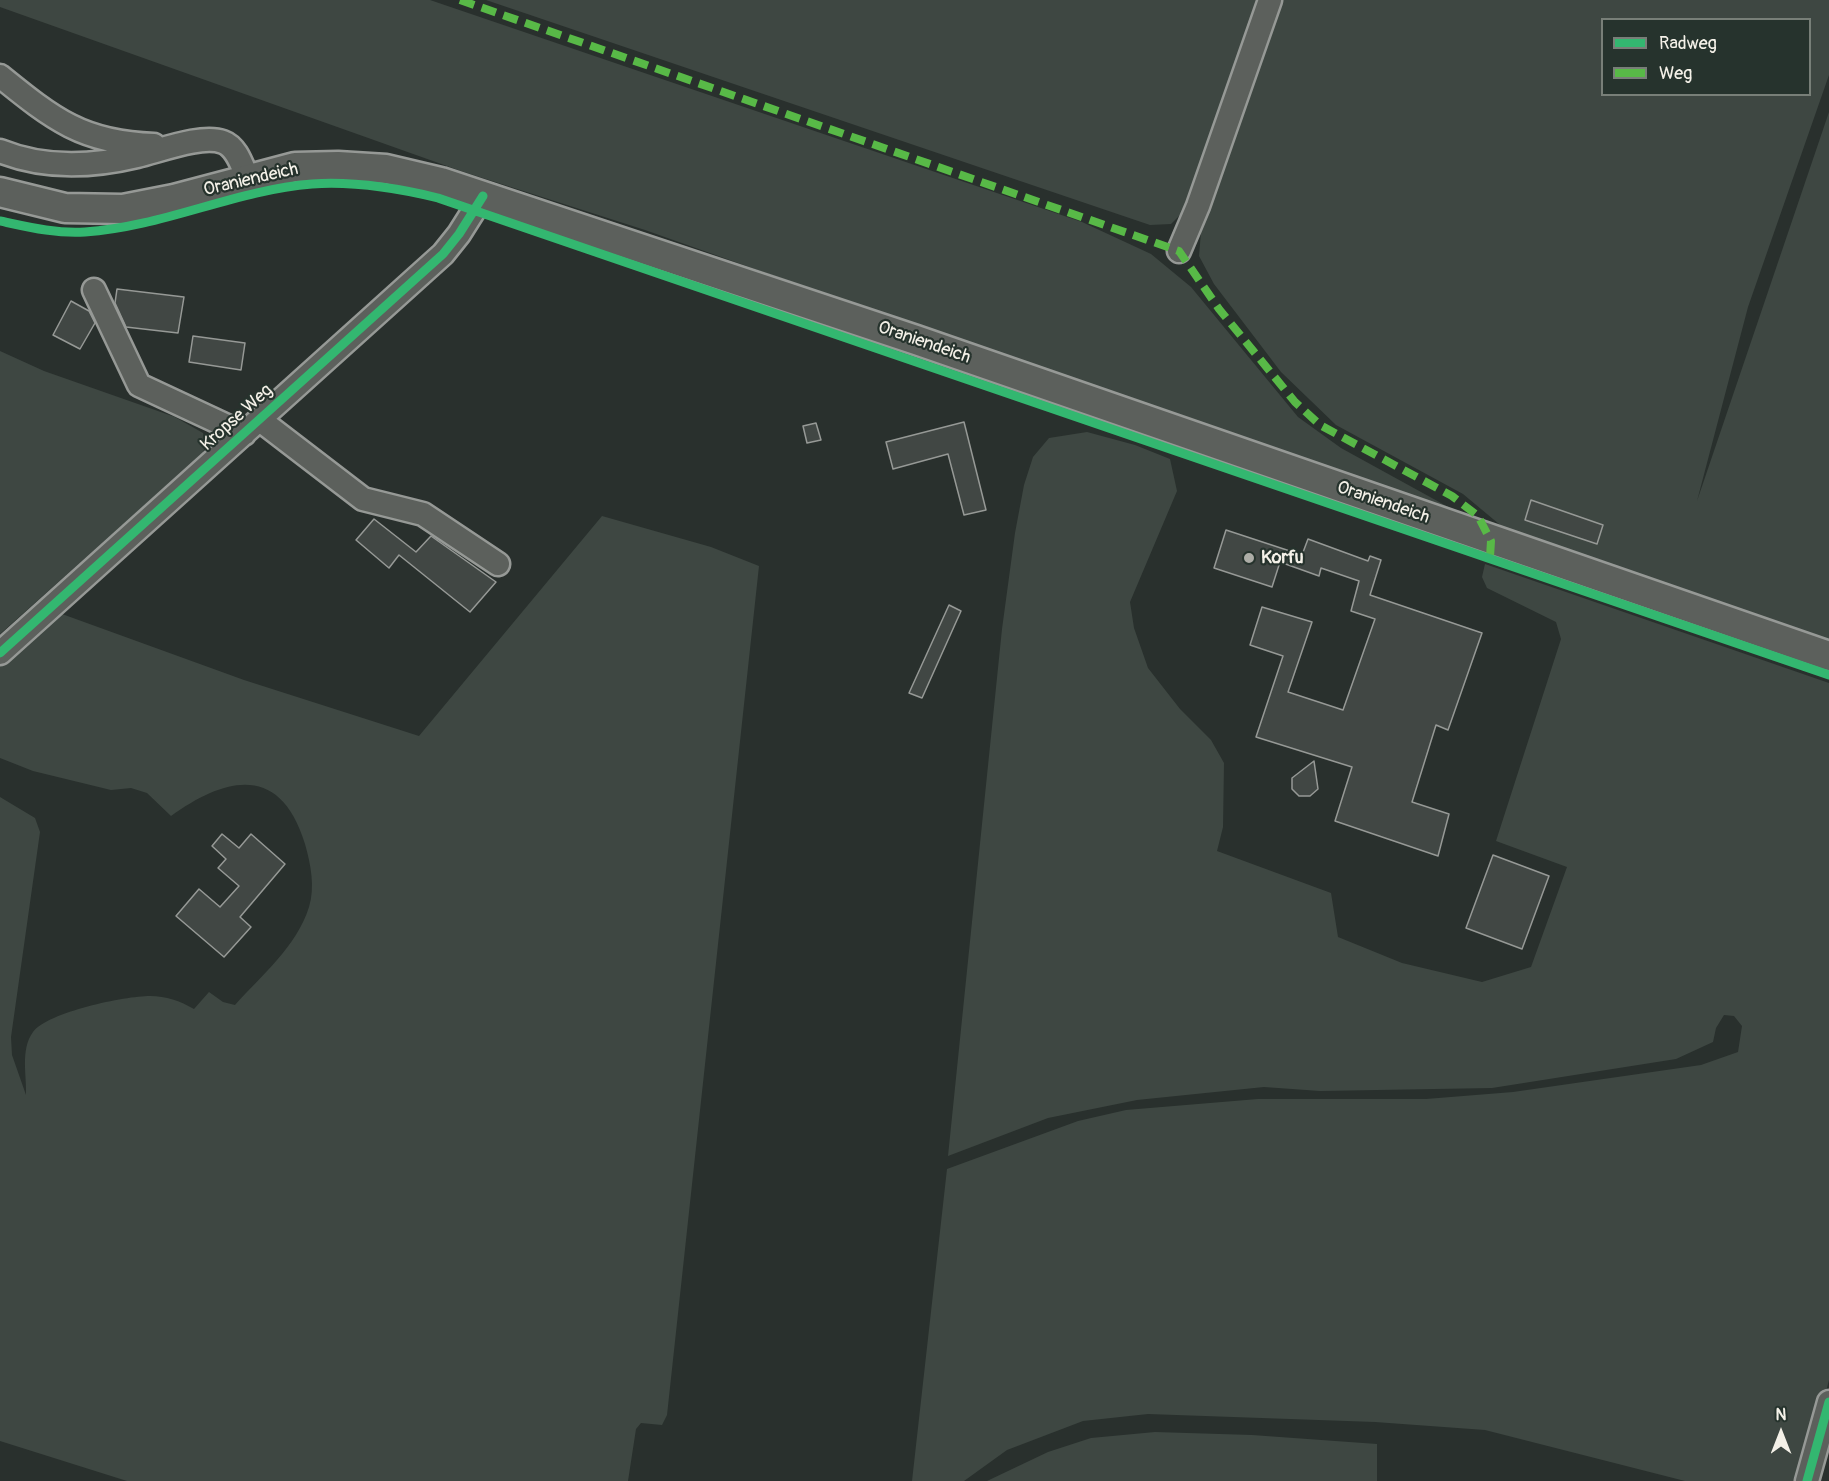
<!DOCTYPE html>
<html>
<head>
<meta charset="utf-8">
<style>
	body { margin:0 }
	#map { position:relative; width:1829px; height:1481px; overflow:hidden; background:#29302d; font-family:Pangolin,sans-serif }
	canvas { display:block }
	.legend { position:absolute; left:1601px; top:18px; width:210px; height:78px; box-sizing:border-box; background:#26332d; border:2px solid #787f78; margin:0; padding:8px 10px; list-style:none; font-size:18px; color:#f4f1e8 }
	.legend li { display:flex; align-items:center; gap:12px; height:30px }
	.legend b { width:30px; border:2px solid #787f78 }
	.north { position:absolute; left:1751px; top:1403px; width:60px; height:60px; -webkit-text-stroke:4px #26332d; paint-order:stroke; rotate:0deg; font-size:16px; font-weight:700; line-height:24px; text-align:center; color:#f4f1e8 }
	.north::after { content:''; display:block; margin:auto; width:21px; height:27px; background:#f4f1e8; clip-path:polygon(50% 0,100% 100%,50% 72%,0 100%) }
</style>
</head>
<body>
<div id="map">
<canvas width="1829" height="1481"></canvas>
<ul class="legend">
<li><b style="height:8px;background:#33b770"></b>Radweg</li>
<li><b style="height:8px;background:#58b947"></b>Weg</li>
</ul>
<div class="north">N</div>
</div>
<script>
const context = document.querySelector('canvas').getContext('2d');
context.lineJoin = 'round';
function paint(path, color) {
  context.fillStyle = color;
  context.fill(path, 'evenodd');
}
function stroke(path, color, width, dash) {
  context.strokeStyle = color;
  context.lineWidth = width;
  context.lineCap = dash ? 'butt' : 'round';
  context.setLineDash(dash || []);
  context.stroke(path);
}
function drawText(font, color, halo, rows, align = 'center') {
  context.font = font + ' Pangolin,sans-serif';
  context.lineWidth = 4.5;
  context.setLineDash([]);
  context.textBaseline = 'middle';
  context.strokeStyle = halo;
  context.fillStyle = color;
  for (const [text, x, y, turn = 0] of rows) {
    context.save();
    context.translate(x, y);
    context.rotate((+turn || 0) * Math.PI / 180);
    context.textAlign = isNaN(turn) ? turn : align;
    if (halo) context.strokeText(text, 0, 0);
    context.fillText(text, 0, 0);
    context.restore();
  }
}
const green = new Path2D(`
	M0,0H430L1082,222L1151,254L1191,287L1298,417L1341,448L1461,514L1212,431L645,230L461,171L0,7Z
	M486,0H1259L1186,209L1171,224L1150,225Z
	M1280,0H1829V75L1748,307L1697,501L1829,112V643L1511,534L1463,494L1336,425L1281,372L1214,284L1199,256L1201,232ZM1602,20H1810V94H1602Z
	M0,351L44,371L175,417L203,433L206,442L203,453L0,634Z
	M1087,432L1135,445L1170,459L1177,491L1130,602L1134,628L1148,668L1180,709L1211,740L1224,763L1223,827L1217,851L1331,893L1338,937L1402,963L1482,982L1531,967L1567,867L1496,841L1561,639L1556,622L1487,588L1482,577L1485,564L1829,683V1380L1802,1481H1685L1485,1430L1375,1422L1148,1414L1083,1421L1007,1450L964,1481H912L947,1169L1078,1121L1126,1110L1258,1099H1426L1513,1092L1701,1065L1738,1052L1742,1026L1734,1016L1724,1015L1716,1028L1713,1042L1676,1059L1492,1088L1320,1091L1264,1087L1137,1100L1048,1118L948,1156L1002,629L1015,533L1024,485L1033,457L1049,438Z
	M602,516L711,547L759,566L667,1415L662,1425L641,1423L636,1429L628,1481H127L0,1441V797L35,818L40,832L11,1037L12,1055L26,1095C27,1076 20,1050 33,1032C48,1012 125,996 150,996C166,996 180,1001 194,1009L209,992L223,1002L235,1005C261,976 297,946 309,907C315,887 311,865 305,844C281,765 228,775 171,816L147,793L131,788L111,790L33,771L0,758V666L62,614L244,680L419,736Z
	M1155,1432L1252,1435L1377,1444V1481H987L1048,1452L1091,1438Z`);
const building = new Path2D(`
	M117,289L184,297L178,333L126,327L115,303Z
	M71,301L89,311L95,323L80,349L53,335Z
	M193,336L245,343L241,370L189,362Z
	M964,422L986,510L964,515L948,454L893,469L886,442Z
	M816,423L821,440L807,443L803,426Z
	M1531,500L1603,525L1597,544L1525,520Z
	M374,519L416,552L431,536L496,582L470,612L399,555L389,568L356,540Z
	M1226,530L1302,555L1308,539L1368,561L1370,556L1381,560L1370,595L1482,633L1448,730L1436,725L1412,802L1449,814L1438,856L1335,821L1352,767L1256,737L1283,656L1250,645L1262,607L1312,622L1288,692L1343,710L1375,619L1351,611L1359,581L1321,568L1319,576L1280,562L1272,587L1214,568Z
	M949,605L961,611L922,698L909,693Z
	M1314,761L1318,789L1310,796H1299L1292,789V778Z
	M222,834L239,848L251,834L285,864L240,917L251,927L224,957L176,916L199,889L220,907L239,886L218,868L226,859L212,846Z
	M1493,855L1549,876L1522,949L1466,928Z`);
const minor = new Path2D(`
	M0,76C53,119 83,143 154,145
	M0,151C44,169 91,167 137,156C159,151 202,134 223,142C237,147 242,166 248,179
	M1179,251L1198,206L1270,0
	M94,290L139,385L244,434
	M260,420L363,499L423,514L498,564
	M0,653L443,254L459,234L483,196
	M1807,1481L1829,1402`);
const major = new Path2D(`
	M0,192L65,208L123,209L174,199L295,167L338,166L386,169L441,182L916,340L1829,656`);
const quiet = new Path2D(`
	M460,0L1179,251L1219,309L1295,402L1320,425L1452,496L1478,516L1491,541L1490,557`);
const cycleway = new Path2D(`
	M0,221C28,227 57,234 85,232C163,227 235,190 312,184C355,181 397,188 438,198L1829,675
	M0,653L443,254L459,234L483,196
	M1807,1481L1829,1402`);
const markers = [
	[1249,558,6,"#adada7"]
];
const streetNames = [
	["Oraniendeich",251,180,-13],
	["Oraniendeich",924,343,19],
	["Kropse Weg",237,418,-42],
	["Oraniendeich",1383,503,19]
];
const poiNames = [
	["Korfu",1261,558]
];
paint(green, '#3e4742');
paint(building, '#414744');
stroke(building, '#969996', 1.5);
stroke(minor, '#969996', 27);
stroke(major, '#969996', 33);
stroke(minor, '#5c605c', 22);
stroke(major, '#5c605c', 28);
stroke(quiet, '#58b947', 8, [15, 8]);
stroke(cycleway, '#33b770', 9);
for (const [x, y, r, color] of markers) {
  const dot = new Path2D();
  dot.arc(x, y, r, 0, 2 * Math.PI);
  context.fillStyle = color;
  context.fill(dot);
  stroke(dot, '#26332d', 2);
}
drawText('18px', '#f4f1e8', '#26332d', streetNames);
drawText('bold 18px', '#f4f1e8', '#26332d', poiNames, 'left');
</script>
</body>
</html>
